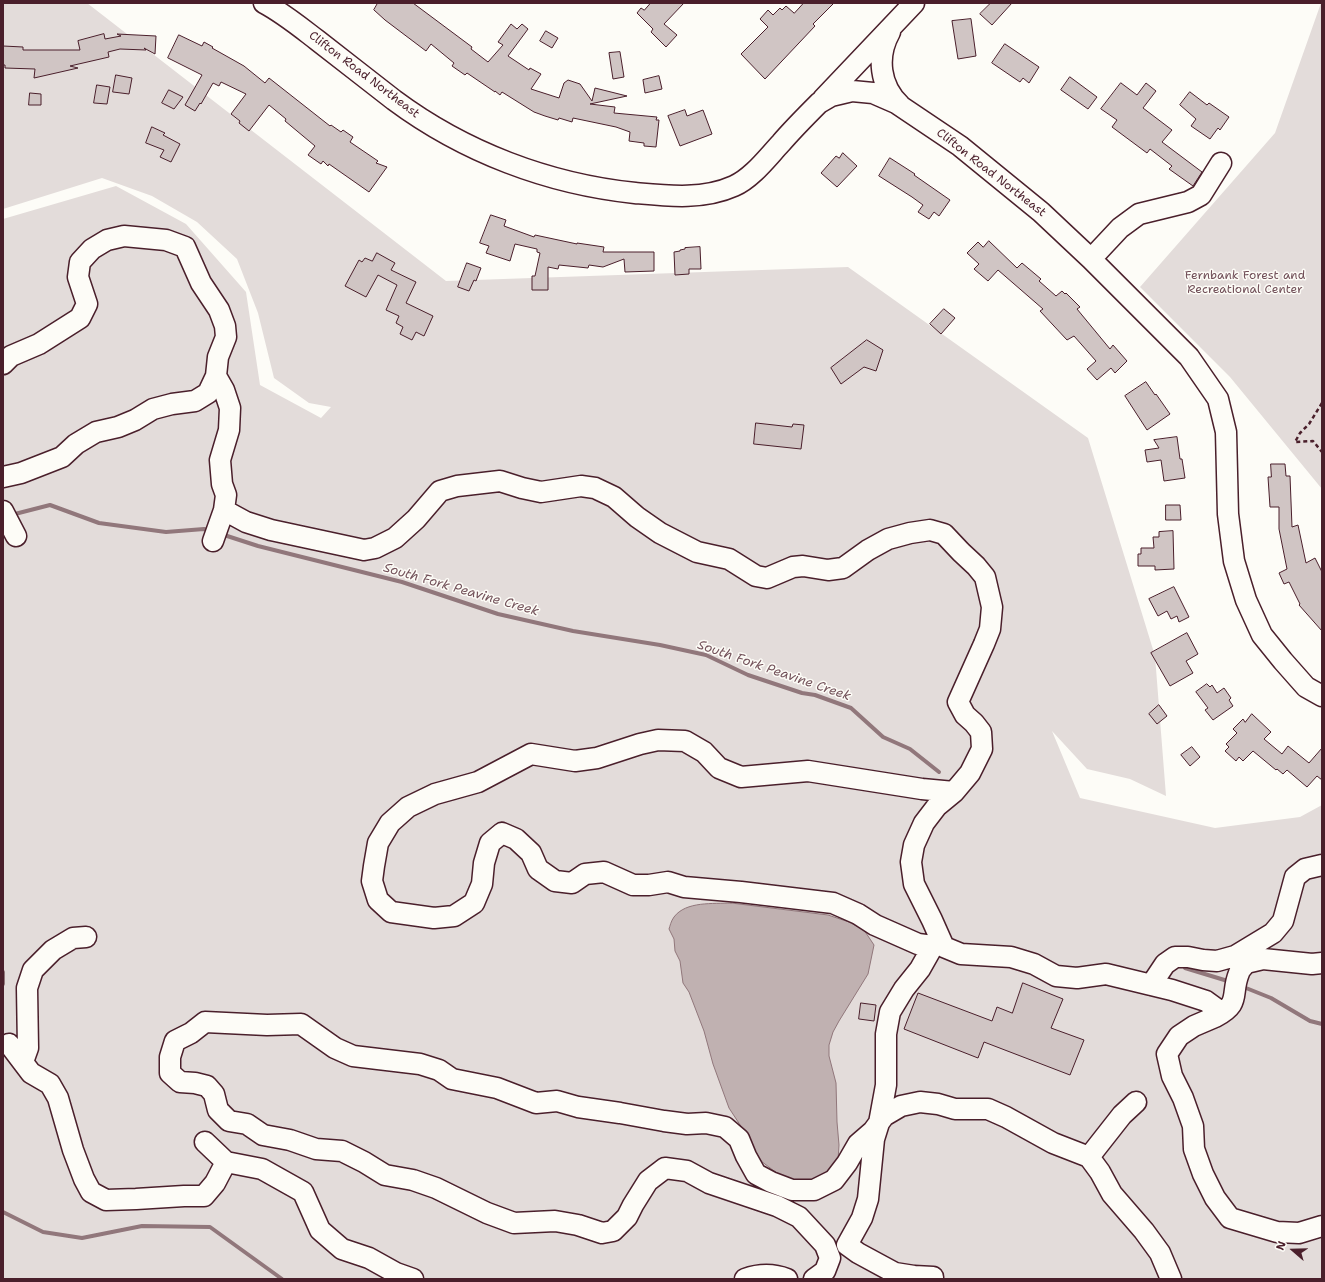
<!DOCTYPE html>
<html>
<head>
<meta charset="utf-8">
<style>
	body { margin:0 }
	#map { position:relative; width:1325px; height:1282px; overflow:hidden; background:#fdfcf7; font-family:"Shantell Sans",sans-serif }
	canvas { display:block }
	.frame { position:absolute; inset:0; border:4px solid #4a1f2b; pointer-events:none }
	.north { position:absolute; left:1273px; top:1230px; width:40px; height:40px; -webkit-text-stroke:3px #fdfcf7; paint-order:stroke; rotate:290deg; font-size:11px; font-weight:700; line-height:16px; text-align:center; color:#4a1f2b }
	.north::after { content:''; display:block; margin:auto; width:14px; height:18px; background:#4a1f2b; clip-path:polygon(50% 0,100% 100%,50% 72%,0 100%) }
</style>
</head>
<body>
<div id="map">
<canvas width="1325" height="1282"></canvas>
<div class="frame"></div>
<div class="north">N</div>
</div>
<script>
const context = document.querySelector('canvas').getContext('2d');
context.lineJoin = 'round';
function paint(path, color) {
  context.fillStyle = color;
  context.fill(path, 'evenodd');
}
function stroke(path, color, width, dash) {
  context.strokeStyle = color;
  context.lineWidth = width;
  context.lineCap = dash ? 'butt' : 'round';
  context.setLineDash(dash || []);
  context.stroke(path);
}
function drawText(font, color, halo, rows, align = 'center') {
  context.font = font + ' "Shantell Sans",sans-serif';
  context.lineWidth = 3;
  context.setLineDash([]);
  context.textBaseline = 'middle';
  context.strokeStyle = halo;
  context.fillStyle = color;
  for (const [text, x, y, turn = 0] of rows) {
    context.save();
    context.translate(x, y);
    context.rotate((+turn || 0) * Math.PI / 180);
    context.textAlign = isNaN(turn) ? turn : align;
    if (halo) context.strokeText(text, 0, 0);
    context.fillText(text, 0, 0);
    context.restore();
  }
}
const green = new Path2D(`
	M3,3H87L446,281L848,267L1088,438L1155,656L1166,796L1130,779L1087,769L1052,731L1080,798L1215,828L1300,817L1322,805V1279H3V219L116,186L186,224L246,292L260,385L321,418L331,407L309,403L274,378L258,313L237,259L197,222L152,196L102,178L3,209Z
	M1321,3H1322V489L1230,377L1140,287L1275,133Z`);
const water = new Path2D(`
	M731,903L828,915L849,922L864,930L874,945L868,974L839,1021L833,1032L829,1045V1056L836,1083L837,1122L839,1145L838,1160L830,1171L820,1181H791L778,1174L761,1161L746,1134L729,1108L713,1064L704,1031L689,992L683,983L680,961L675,951L674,939L669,929C670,926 671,921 674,917C686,901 713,904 731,903Z`);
const stream = new Path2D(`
	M11,515L50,505L99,523L166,532L204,529L211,531
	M221,534L258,546L402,582L498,614L573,631L660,645L706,655L748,675L802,693L815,695L851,708L883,737L910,749L939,772
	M1185,968L1231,982
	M3,972V984
	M1241,986L1271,998L1310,1021L1322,1024
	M3,1212L43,1232L82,1238L142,1226L210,1227L282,1279`);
const building = new Path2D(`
	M378,3H413L472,47L471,49L488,62L503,45L498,42L511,24L517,29L522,24L528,29L508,56L529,70L530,68L541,74L531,89L559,98L564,83L568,80L580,84L592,101L595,88L627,96L590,104L615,107L614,113L657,117L656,120H659L656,147L644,146V143L629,141L630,132L616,127L573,118L572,122L559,118L558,120L545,116L534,112L502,92L500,95L495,91V92L467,73L465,75L452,66L454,63L431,44L426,51L385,20L374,10Z
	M651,3H684L664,24L677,35L666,47L651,32L653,29L637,13L641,8L644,10Z
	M804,3H834L813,24L815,26L765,79L741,54L768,27L760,19L768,10L773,15L780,8L782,10L786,6L794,13Z
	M991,3H1012L992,25L980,14Z
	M971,19L976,56L958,59L952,21Z
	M546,31L558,38L552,48L540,41Z
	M104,34L105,39L121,36L117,34L156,36L155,54L144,48L146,50L120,49L108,52L109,57L70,66L78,68L34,78L35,69L5,68V65H3V46L23,47V50H80L78,41Z
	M179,35L202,46L204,42L213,47L212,48L244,66L265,83L269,78L330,126L331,125L341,132L343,130L353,137L350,142L378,161L376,163L387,167L369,192L329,164L328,166L323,161L321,164L308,155L315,146L285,121L286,119L269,105L249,131L239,123L240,121L231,114L246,94L221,82L219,86L213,83L201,104L200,103L195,111L185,105L202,75L168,58Z
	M1005,44L1039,67L1029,83L1023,78L1020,82L992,63Z
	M620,52L624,77L613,79L609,53Z
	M116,75L132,78L129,94L113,92Z
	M659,76L662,89L645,93L643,80Z
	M1070,77L1097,97L1088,109L1061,90Z
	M1121,83L1137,95L1146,83L1156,91L1143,108L1172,130L1162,142L1202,172L1193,186L1169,169L1172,166L1150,149L1147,153L1112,127L1117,120L1101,109Z
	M97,85L110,87L107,104L94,103Z
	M169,90L183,97L174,109L162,103Z
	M1190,92L1207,105L1209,103L1229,117L1220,130L1218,128L1210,139L1191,126L1196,119L1180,105Z
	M30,93L41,94V105H29Z
	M685,110L687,116L703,110L712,134L680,146L668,116Z
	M152,127L165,133L163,135L180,144L171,162L160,157L164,150L146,143Z
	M843,153L857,166L837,187L821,173L836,156L839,158Z
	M890,158L915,174L914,175L950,200L939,216L934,212L929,219L918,212L923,205L912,197L879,176Z
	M491,215L506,220L504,226L534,237L535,235L577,244V243L604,247L603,252H654V271L625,272L624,259L603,267L589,265L588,268L559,265L558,269L548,267V290H532V276H535L540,253L537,252V249L515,244L510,261L486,253L489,246L480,243Z
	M989,241L1017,268L1022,263L1041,279L1039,281L1056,296L1062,291L1065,294L1066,293L1080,307L1077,309L1110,349L1113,345L1127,361L1115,373L1111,368L1097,380L1087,369L1096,361L1074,336L1067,340L1040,311L1043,309L998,270L988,281L974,269L979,264L967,253L978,242L983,247Z
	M700,247L701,269H689V274L675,275L674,252L680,251V250L685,249V248Z
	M377,253L395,263L391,270L416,282L406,303L433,316L424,336L416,332L412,340L400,334L403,327L396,323L399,316L386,310L397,285L378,275L366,297L345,286L359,260L362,262L365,258L372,261Z
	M467,263L481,268L476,281L474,280L469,291L458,287Z
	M944,309L955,318L941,334L930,324Z
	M867,340L883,350L876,371L864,367L841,384L831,368Z
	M1146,382L1155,395L1156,394L1170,414L1147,430L1125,396Z
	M756,423L792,427L793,424L804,425L801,449L754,444Z
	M1177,437L1180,459H1182L1185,478L1164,481L1161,460L1147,462L1145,450L1159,448L1154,440Z
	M1271,464H1285L1286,476H1290L1292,527L1298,525L1306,563L1315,558L1322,572V631L1299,605L1300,604L1289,582L1284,584L1279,573L1287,569L1279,529V507H1270L1268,477H1271Z
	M1166,505H1180L1181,520H1166Z
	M1173,531L1174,569L1155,570V566H1138V554H1141V548H1154L1153,537H1159V532Z
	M1174,587L1189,617L1179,622L1177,616L1171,619L1167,611L1158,616L1149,599Z
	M1187,633L1198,654L1186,661L1193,673L1170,686L1151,653Z
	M1207,684L1210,687L1212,685L1217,693L1224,688L1231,698L1229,700L1233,706L1213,720L1205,710L1208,708L1196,692Z
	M1159,705L1167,716L1157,724L1149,714Z
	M1252,714L1271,732L1264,739L1282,754L1288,746L1309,763L1322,748V780L1317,776L1307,787L1287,770L1283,774L1277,769L1276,770L1253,751L1243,761L1239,757L1236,761L1225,751L1229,747L1226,744L1237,733L1233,729L1243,719L1245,722Z
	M1192,747L1200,757L1190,766L1181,755Z
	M1023,983L1063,999L1051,1028L1084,1040L1070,1075L984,1042L978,1058L904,1029L918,993L992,1021L997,1007L1012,1013Z
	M861,1003L876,1005L874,1021L859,1019Z`);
const path = new Path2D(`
	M1322,403L1309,424L1300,433L1295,442L1313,441L1322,452`);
const minor = new Path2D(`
	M264,3C283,13 300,27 317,40C343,60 368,80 394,100C464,152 548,184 635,193C668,196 703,200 734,186C752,178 767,158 781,143C793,129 806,116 819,103L831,96L852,91L873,93L896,103L960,146L1041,212L1091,259L1189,357L1218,399L1226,432L1228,514L1234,561L1246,600L1262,635L1283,661L1306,687L1322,696
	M890,32C876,57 880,86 900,105
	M823,99L914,3
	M1091,259L1120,228L1139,214L1188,202L1201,195L1221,163
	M3,364L11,356L39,344L80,318L87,304L78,277L80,262L92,249L107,240L124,236L166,240L185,247L201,283L219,310L225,326L226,337L218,357L216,376L224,390L230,408L229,430L220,460L222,484L226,495L224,510L246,522L271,530L364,550L375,548L395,538L416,519L440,491L457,486L500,481L522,488L541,492L581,486L595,488L614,497L637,517L660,533L697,552L729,559L756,576L767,578L793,567L803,566L828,570L843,568L868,550L888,539L910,533L930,530L944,534L961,552L976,566L985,577L992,607L990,629L984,644L958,702L965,715L974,723L981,732L982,749L970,773L954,792L937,806L924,823L914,845L911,862L914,884L932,920L944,947L961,954L1011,957L1034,964L1056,976L1077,978L1106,974L1172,990L1206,1001L1217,1009L1215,1017L1194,1026L1179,1036L1167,1054L1172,1076L1183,1098L1193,1126L1194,1149L1203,1174L1215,1198L1230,1218L1277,1232L1299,1233L1322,1226
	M3,477L21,473L62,457L76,444L96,432L118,427L135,420L153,409L172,404L195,401L208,393L216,376
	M3,511L16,536
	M213,541L224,510
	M939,937L933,946L918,944L875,925L858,914L833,903L741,892L684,887L668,882L649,885H633L604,872L585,874L572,883L555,881L538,869L531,853L516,839L502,833L490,843L484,863L482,884L474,903L454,916L434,918L391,912L378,900L372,881L374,866L378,843L390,823L408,807L435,794L478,782L531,754L575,761L597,758L640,744L658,740L685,741L704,752L719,768L741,777L808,771L922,789L954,792
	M1151,985L1165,964L1175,957H1188L1203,960L1217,961L1235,956L1273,933L1283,921L1295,877L1305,869L1322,865
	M1215,1017C1242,1003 1230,995 1239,973C1240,969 1244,966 1246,963L1263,959L1312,964L1322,963
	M9,1044L31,1073L50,1084L58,1098L73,1150L84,1179L91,1192L106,1200L136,1199L184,1196H204L215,1183L226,1162L262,1169L303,1192L320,1230L342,1249L369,1258L396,1273L413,1279
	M23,1062L28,1048L27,988L33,970L53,950L73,938L86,937
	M205,1142L226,1162
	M1089,1157L1122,1115L1136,1102
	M933,1277L914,1276L895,1273L858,1253L847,1245L862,1218L868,1199L874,1139L879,1123L886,1085V1034L890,1012L904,989L920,969L933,946
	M745,1279C759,1274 774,1274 787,1279
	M814,1279L825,1271L830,1258L825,1245L799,1217L777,1206L709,1183L687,1171L665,1168L648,1181L633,1205L627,1217L613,1231L602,1233L578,1225L555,1221L514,1223L487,1213L436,1188L413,1180L385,1175L364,1162L342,1151L316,1149L290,1140L263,1135L247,1124L229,1121L218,1110L214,1094L207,1086L195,1083L180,1082L170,1073V1057L175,1041L191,1033L205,1022L267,1025L301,1024L335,1048L353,1056L420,1064L439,1070L452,1079L497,1088L536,1103L557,1101L578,1107L620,1113L664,1121L687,1124L706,1123L725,1127L739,1139L746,1156L756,1174L771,1182L792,1190H814L834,1180L847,1163L858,1144L873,1131L884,1116L901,1106L920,1102L938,1104L955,1109H988L1006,1117L1053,1143L1089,1157L1100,1172L1112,1194L1144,1231L1160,1253L1171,1279`);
const streetNames = [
	["Clifton Road Northeast",364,75,37],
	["Clifton Road Northeast",991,173,38]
];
const parkNames = [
	["Fernbank Forest and",1245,276],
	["Recreational Center",1245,290]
];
const waterNames = [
	["South Fork Peavine Creek",461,590,16],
	["South Fork Peavine Creek",774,671,19]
];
paint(green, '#e3dcda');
paint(water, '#c0b1b1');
stroke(water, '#91777b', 1);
stroke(stream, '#91777b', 4);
paint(building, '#d0c5c4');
stroke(building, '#4a1f2b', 1);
stroke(minor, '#4a1f2b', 23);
stroke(path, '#4a1f2b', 2.5, [4, 3]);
stroke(minor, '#fdfcf7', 20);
drawText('12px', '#4a1f2b', '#fdfcf7', streetNames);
drawText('12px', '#704e57', '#fdfcf7', parkNames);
drawText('italic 13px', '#73525a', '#fdfcf7', waterNames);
</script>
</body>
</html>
